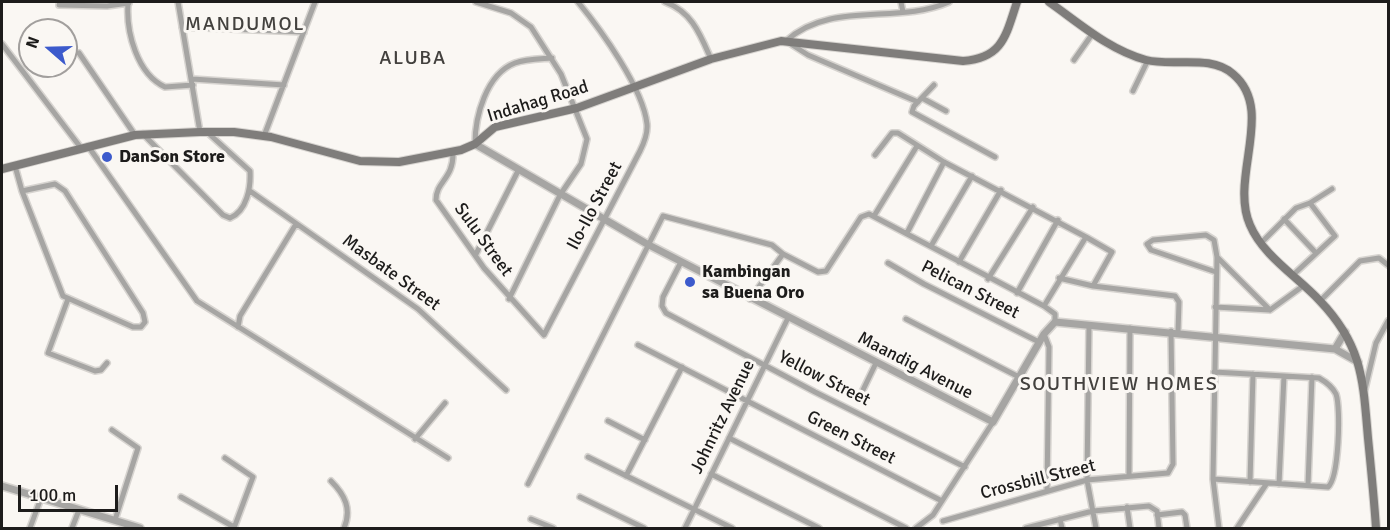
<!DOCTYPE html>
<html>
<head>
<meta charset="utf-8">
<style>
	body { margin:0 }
	#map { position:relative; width:1390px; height:530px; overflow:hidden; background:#faf7f3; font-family:Signika,sans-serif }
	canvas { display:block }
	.frame { position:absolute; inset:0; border:3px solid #1d1c1b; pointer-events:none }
	.north { position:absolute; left:18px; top:18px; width:60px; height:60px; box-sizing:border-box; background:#faf7f3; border:2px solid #a29f9d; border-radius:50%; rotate:290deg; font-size:16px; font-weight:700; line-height:24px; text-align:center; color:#1d1c1b }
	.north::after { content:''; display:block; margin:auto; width:21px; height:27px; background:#3c5acc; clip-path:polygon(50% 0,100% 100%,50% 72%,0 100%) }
	.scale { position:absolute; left:18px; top:485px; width:100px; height:27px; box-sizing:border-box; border:3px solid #1d1c1b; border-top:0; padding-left:8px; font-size:18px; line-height:21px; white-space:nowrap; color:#1d1c1b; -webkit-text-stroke:4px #faf7f3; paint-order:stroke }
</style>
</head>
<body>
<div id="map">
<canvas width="1390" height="530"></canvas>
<div class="frame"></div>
<div class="north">N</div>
<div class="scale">100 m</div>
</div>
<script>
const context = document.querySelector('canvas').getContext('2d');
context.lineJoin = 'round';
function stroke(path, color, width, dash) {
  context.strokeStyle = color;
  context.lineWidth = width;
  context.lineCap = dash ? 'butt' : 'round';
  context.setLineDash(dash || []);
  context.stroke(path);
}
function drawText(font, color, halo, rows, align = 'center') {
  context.font = font + ' Signika,sans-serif';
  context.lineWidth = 6;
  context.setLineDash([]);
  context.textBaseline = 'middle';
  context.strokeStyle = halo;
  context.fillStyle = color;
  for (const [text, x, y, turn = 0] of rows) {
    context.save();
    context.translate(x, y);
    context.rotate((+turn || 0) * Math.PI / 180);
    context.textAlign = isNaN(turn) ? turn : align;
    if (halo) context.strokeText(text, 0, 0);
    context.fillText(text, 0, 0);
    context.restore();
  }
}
const minor = new Path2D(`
	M178,2L200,132
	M476,2L511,13L531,27L561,74L587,139L581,164L560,195L509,299
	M665,2C692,12 700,34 711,59
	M901,2L903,12
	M128,4C126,32 137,74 165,87L193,85
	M59,5L107,6L129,3
	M182,27L304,32
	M2,44L81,148
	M79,53L135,135
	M1074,60L1093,33
	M192,79L284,85
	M934,85L914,106L912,112L995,157
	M1133,91L1148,60
	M922,98L946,111
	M918,102L808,55L786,41C831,0 897,25 949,2
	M143,134L223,215L230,218C247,211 251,187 250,171L207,132
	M264,136L315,2
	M475,144C475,117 486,74 515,63C526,59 540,59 552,58
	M88,146L197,301L448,458
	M453,152C454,179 436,181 436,200L484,268L544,335L640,151C644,143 648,134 647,124C643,88 601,30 578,2
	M875,155L892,133H898L944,162L1086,237L1044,306
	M15,166L22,191
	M55,184L65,191L143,313L145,322L141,327H133L63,296L22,191Z
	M250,191L418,309L506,390
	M874,216L917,146
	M1284,219L1316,253
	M907,233L944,162
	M1086,237L1112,252L1093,286
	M1261,243L1296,208L1310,203L1332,189
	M931,246L972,176
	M476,254L519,169
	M1217,257L1270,310
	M681,262L663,297L662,306L666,313L815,392L965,467
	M959,262L1001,190
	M888,263L924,284L1039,342
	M1216,272L1151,250L1147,244L1153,240L1206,235L1214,240L1217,257L1213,479L1219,528
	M1293,275L1335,236L1310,203
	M1059,278L1093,286L1175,296L1179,302L1178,332
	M988,279L1033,207
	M1017,293L1058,220
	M68,299L48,353L95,371L101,370L107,363
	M750,299L783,254L818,272L826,271L861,217L869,214L1044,306L1055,314V322
	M1320,301L1360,261L1379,258L1388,265
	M1215,307L1270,310L1303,286
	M906,319L1019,377
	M1089,326L1087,480L1096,528
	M238,327L240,316L296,224
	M1044,334L1049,347L1047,491
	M638,345L942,501
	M1365,389L1376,343L1388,321
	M862,392L876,363
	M608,421L645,440
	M112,430L138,448L115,520
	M729,438L906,528
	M415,439L445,403
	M588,457L732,528
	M225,458L253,477L234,528
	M711,474L819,528
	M1129,475L1130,328
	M626,476L682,367
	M1213,479L1328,487C1339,478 1341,408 1336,394C1332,386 1326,382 1319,378L1214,372
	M331,481C345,495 352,509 344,528
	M1250,482L1253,374
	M528,484L663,216L772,245L783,254
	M1279,484L1284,376
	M1308,485L1312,377
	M181,497L234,527
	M580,497L644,528
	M1127,507L1130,528
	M1157,515L1182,512L1185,515L1187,528
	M531,519L553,528
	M1060,519L1062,528
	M943,521L1087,480L1168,473L1173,464L1171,331
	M30,528L41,498
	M72,528L79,510
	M685,528L788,318
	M916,528L933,515L993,422
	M1026,528L1093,511L1149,506L1157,511L1159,528
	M1237,528L1267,483`);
const tertiary = new Path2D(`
	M475,144L647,244L993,422L1044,334L1055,322L1335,349L1358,362
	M1335,349L1345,332
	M2,486L140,528`);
const secondary = new Path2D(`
	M1049,2C1079,23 1109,50 1146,60C1174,67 1210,54 1233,74C1276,110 1229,177 1250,225C1263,256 1298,277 1320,301C1363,346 1363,381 1368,438C1371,468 1374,498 1376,528
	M2,169L135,135L200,132H234L271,137L360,161L399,162L461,150L475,144L495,127L577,108L711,59L781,41L963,61C1003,58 1006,35 1017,2`);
const markers = [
	[107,157,6,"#3c5acc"],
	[690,282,6,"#3c5acc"]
];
const streetNames = [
	["Indahag Road",538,102,-17],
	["Ilo-Ilo Street",595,206,-62],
	["Sulu Street",483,240,54],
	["Masbate Street",391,273,36],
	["Pelican Street",970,290,27],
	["Maandig Avenue",915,366,27],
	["Yellow Street",824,379,27],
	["Johnritz Avenue",723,417,-64],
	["Green Street",851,438,27],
	["Crossbill Street",1038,480,-14]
];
const poiNames = [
	["DanSon Store",119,157],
	["Kambingan",702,272],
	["sa Buena Oro",702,293]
];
const neighbourhoodNames = [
	["MANDUMOL",245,25],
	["ALUBA",413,59],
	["SOUTHVIEW HOMES",1119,385]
];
stroke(minor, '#d7d4d0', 8);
stroke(tertiary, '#d7d4d0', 10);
stroke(secondary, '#d7d4d0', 10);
stroke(minor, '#a6a5a3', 5);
stroke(tertiary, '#a6a5a3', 7);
stroke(secondary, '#7f7d7b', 8);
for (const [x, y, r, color] of markers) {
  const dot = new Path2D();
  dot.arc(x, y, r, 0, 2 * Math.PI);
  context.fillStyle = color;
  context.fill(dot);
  stroke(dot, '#faf7f3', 2);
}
drawText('18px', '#1d1c1b', '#faf7f3', streetNames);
drawText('bold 18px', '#1d1c1b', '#faf7f3', poiNames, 'left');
context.letterSpacing = '1.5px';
drawText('20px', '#43413e', '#faf7f3', neighbourhoodNames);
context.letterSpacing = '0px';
</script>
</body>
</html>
